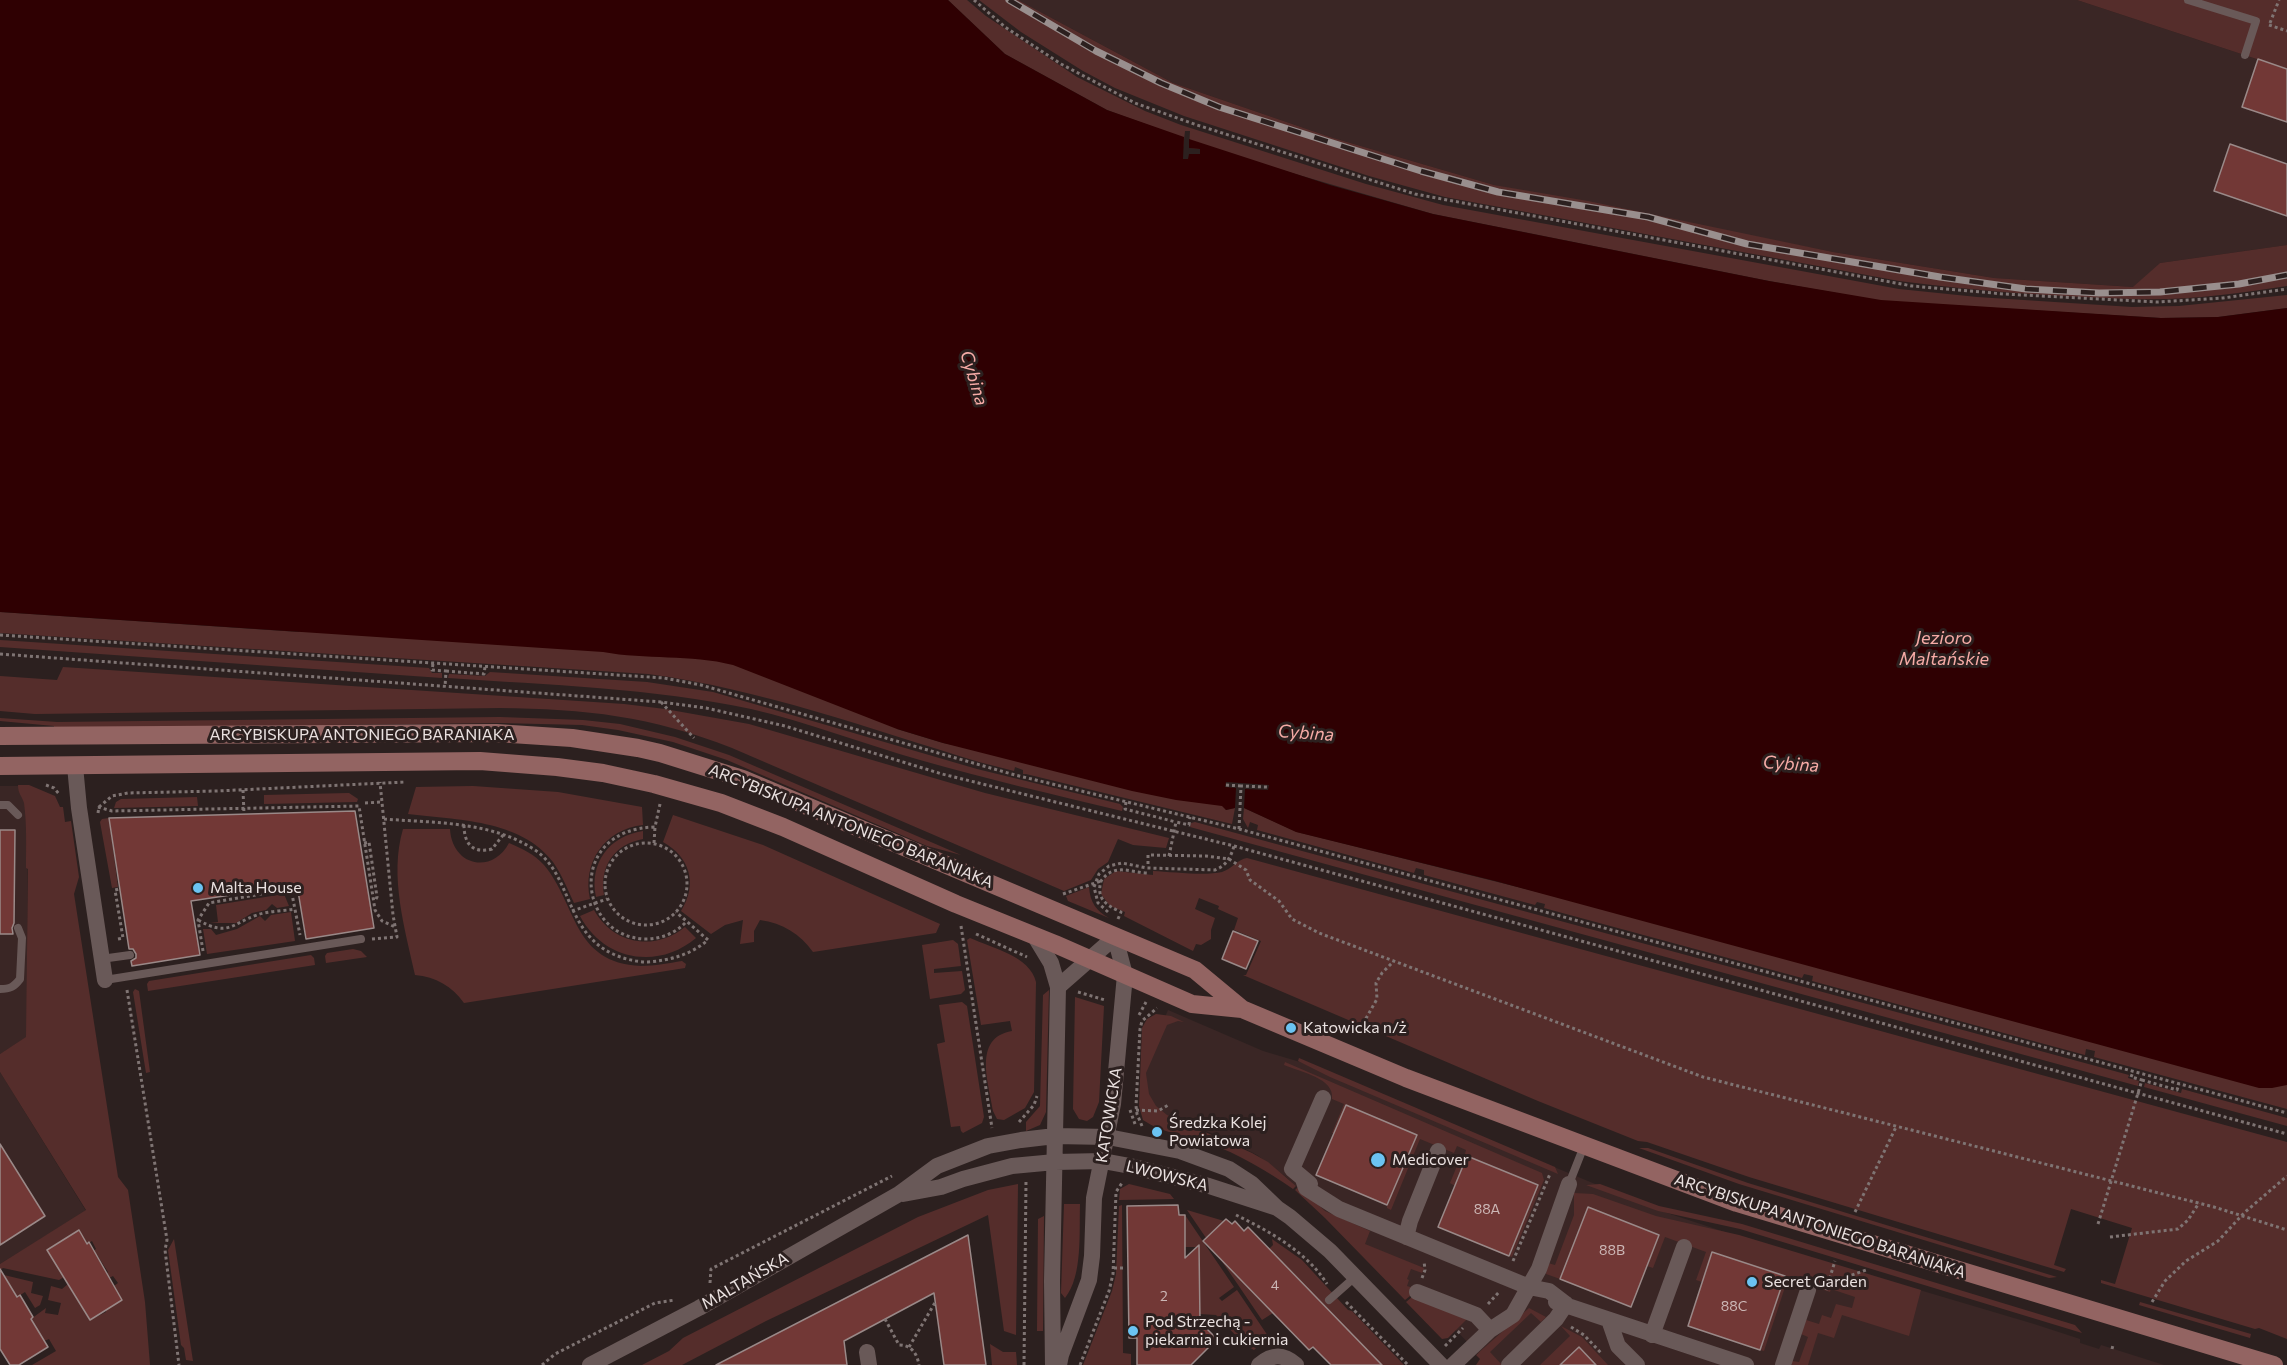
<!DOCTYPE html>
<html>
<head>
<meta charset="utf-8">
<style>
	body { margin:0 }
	canvas { display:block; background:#2c201f }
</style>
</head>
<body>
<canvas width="2287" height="1365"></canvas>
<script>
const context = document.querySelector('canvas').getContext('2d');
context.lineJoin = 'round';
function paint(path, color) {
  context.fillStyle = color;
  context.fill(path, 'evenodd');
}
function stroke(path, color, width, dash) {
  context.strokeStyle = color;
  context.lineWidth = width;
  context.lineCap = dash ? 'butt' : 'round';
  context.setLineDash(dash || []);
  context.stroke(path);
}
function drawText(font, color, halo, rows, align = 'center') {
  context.font = font + ' Commissioner,sans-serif';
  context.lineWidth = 6;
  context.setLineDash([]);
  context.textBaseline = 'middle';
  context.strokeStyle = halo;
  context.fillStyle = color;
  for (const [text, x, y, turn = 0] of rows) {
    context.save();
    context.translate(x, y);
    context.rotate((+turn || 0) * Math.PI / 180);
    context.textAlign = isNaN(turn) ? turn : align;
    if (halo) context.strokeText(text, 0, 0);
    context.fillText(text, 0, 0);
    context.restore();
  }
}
const built = new Path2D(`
	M1018,0H2077L2287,69V245L2160,263L2134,287L1994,278L1833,252L1494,185L1330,137L1173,83Z
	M0,786H28L27,1037L0,1054Z
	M1168,1010L1263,1051L1300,1062L1658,1210L1734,1235L2034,1324L2080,1339V1343L2099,1349L2101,1345L2164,1365H1489L1454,1328L1413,1294L1286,1177L1257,1155L1228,1140L1194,1126L1159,1116L1148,1095L1145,1066Z
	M0,1072L86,1211L0,1264Z`);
const green = new Path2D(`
	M948,0H967L986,16L1077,77L1145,111L1181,125L1366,184L1443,205L1899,289L1977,297L2132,307L2179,306L2287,295V308L2218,317L2161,318L1881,301L1769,281L1433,214L1213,150L1189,148L1190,131H1185L1183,148L1159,129L1107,110L1005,54Z
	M979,0H1018L1173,83L1330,137L1494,185L1588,201L1833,252L1994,278L2133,287L2160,263L2287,245V286C2236,294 2183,301 2132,299C2055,297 1976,291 1899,281L1445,197L1369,176L1184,116L1115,88L1083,71L1021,32Z
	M2077,0H2287V69Z
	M0,612L299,632L302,626L711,648L895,722L897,729L943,743L1219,798L1226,810L1235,808L1232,824L1026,774H1023V770L1015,767L1014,771L979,762C870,729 761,689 648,674L0,633Z
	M0,640L429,668L432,673H442V678L0,647Z
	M63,667L624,704L665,709L749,724L985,793L1169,838L1166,848L1133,845L1118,839L1108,862L1098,869L1091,880L1064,891L732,748C651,716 586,709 500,708L35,714L0,711V676L57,680Z
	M490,672L647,682L713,692L977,769L1120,804L1123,807L1122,811C1055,795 987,779 920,760C863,744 808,722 751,709C652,688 549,685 448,678L449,674L485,676Z
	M500,717L583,720L620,724L675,737L729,755L961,855L927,846L727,760L673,742L618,730L582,725L500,723L54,728V726L0,721V718L57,722Z
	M18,785H29L55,796L60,807H63L65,822L71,821L79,877L74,894L118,1177L128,1190L145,1302L150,1365H32L56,1351L49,1339L44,1341L31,1319L46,1308L45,1313L58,1315L61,1303L48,1300L51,1286L62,1289L68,1284L73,1293L77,1291V1299L81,1306L85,1304L88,1309L84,1311L90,1320L106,1312V1310L122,1300L114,1286L118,1283L113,1276L109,1278L106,1274L108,1272L97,1255L95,1256L92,1252L96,1249L92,1241L87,1244L79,1230L47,1250L64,1277L59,1280L3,1268L0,1270V1264L86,1210L0,1072V1054L26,1037L28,869L26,868C26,847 27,825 24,803C22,796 18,794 18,785Z
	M473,786L558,792L642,807L643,825C605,829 582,862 590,899L574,903C568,890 562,875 553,862C520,819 456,820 408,814L416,787Z
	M349,793L358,799L357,802L264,804V795Z
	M197,797L198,806L114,808L116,802L121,799Z
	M1244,808L1297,832L2287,1079V1109L2094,1057L2095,1051L2086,1049L2085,1055L1812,981L1813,976L1804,974L1802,978L1544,908L1545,904L1537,902L1535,905L1424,875V870L1416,868L1414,873L1257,830L1258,825L1250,822L1248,828L1243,819Z
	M673,815L763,845L940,924L936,933L813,952C800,934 783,923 760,920L754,931V942L740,944L743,920L725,925L711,934L681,911C698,884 690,857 663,842Z
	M109,818L118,887L112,888L100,822L102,819Z
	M1195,822L2129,1075L2128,1078L2139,1081L2138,1086L1190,827L1191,823Z
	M403,829H450C452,866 492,875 509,843C523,849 534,854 544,865C577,904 572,963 641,966C655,966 669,963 682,961L686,964L685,968L464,1003C452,986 436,977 415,975C405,929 389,876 403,829Z
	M643,831V839C615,844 599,866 604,895L596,897C589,863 609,836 643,831Z
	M1247,858L2287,1142V1339L2259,1328L2255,1329L2101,1283V1280L2115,1284L2132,1228L2071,1209L2054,1265L2066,1269L2064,1272L1749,1177L1647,1142L1638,1141L1538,1101L1243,975H1246L1261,941L1234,930L1238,918L1218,909L1219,906L1199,898L1195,909L1215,918L1211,930V939L1201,945L1196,944L1193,951L1124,916L1125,912L1110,906L1101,894L1104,879L1116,871L1153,875V871C1172,872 1206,876 1222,872C1232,869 1238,859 1247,858Z
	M1089,887C1090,902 1096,911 1109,918L1068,901L1066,896Z
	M284,894L289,906L277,908L272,904L266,910L252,913L236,923H210L218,922L216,905Z
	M594,910C613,944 654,952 685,927L696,938C658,970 604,961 580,916Z
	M291,912L295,941L207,954L203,929H211L216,935L237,929L260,916L265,921L271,915Z
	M970,938C992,948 1030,956 1036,982L1034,1092L1025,1108L1004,1120L997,1119L993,1111C989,1083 972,1038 1012,1031L1010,1021L981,1025L967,940Z
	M953,940L958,944L961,966L934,969V973L962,971L965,990L961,994L930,999L922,945Z
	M353,949L361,951L367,957L326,963L325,956L327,953Z
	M311,955L314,958L315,965L148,991L147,984L149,981Z
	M135,989L139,991L150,1072L146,1073L133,992Z
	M1049,990L1046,1112L1040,1125L1026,1131V1122L1040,1106L1043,995Z
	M1075,997L1104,1006L1099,1102L1093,1117L1087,1121L1079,1119L1073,1109Z
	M962,1002L967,1006L984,1117L982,1123L963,1133L961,1131L960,1126L951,1127L937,1044L945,1042L939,1005Z
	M1156,1014L1171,1016L1184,1022L1178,1021L1167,1025L1146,1073L1149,1094L1156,1106L1167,1115L1252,1153L1268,1162L1296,1186L1293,1189C1267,1171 1239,1154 1208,1143C1185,1135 1164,1134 1143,1120L1139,1106L1142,1028L1147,1019Z
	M1299,1058L1555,1167L1558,1174L1330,1077L1298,1061Z
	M1285,1062L1542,1173L1544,1180L1512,1257L1509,1256L1538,1185L1455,1186L1450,1183L1461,1156L1464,1157L1466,1150L1457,1146L1454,1153L1420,1139L1391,1210L1387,1208V1205L1417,1135L1332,1133L1344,1104L1332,1099C1335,1078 1300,1072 1284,1065Z
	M2145,1083L2181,1093L2182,1089L2287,1118V1126L2144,1087Z
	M1639,1148H1648L1748,1183L2057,1277L2049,1278L1739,1184Z
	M1018,1184L1016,1335L1004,1331L988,1215L766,1321L682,1365H642L669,1351L683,1338L918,1217L988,1190Z
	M1129,1184L1170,1194L1174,1199L1119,1200L1120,1189Z
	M1600,1184L1659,1206L1742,1224L2075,1325L2082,1333L1740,1229L1658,1211L1586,1185Z
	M1298,1187L1325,1211L1370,1231L1365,1244L1424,1268L1422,1273L1411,1269L1407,1279L1409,1280L1407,1286L1413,1288L1410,1296L1405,1300L1325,1218L1295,1190Z
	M1574,1193L1593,1194L1656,1216L1739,1235L1921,1290L1909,1336L1842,1315L1834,1338L1818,1333L1808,1365H1792V1361L1799,1362L1808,1337L1801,1334L1806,1320L1819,1324L1822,1315L1831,1318L1836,1304L1852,1308L1855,1297L1831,1289L1830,1292L1788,1278L1764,1351L1760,1350L1785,1276L1713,1252L1702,1282L1696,1280L1706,1252L1665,1237L1653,1268L1647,1266L1659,1235L1588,1207L1560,1279L1546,1274L1548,1263L1555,1265L1574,1215Z
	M1064,1204H1080C1079,1231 1083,1276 1065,1298L1061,1293Z
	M1122,1205L1123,1353L1131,1354V1365H1083L1112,1291L1116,1274L1119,1206Z
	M1187,1210L1224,1221L1208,1237L1273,1313L1262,1320Z
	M1185,1215L1234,1287L1219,1298L1222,1301L1237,1290L1268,1336L1254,1350L1245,1345L1216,1315L1200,1314L1199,1247H1185Z
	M1044,1216L1043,1331H1037L1038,1219Z
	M174,1239L193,1361L186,1360L184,1348L181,1345L168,1250Z
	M1272,1239L1302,1260L1348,1310L1352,1311L1404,1365H1382L1269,1249L1273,1245Z
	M4,1275L33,1282L31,1293L43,1296L40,1305L35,1308L25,1292L17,1297Z
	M1412,1297L1467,1319L1448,1338L1442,1339L1406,1302Z
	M2140,1302L2251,1334L2250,1338L2139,1305Z
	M1529,1308L1546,1317L1541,1322L1531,1313L1490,1352L1502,1365H1476L1480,1359L1476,1355Z
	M1561,1326L1582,1337L1608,1365H1596L1579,1347L1560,1365H1540L1570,1336Z
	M990,1344L1003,1352H1016L1017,1365H992Z`);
const water = new Path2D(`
	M0,0H948L1005,54L1107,110L1184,137L1183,159H1188L1189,154H1200V149L1189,148V139L1330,185L1433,214L1769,281L1881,300L2161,318L2218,317L2287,308V1085L2272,1088H2259L1495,881L1296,832L1244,808L1245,789L1268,790L1269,785L1226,782L1225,787L1236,788L1235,808L1226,810L1222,806L1176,800L1132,791L943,743L897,729L733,665C690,654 646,660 603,652L0,612Z`);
const building = new Path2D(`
	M2258,59L2287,69V122L2242,107Z
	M2230,144L2287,164V216L2214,191Z
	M355,811L374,928L306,939L297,885L191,901L200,955L132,966L131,961L136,958V954L133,949H129L109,818Z
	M0,830H15L14,923L12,928L13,934H0Z
	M1233,931L1258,941L1246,969L1222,959Z
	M1346,1105L1417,1135L1387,1205L1316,1175Z
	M0,1144L45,1216L0,1245Z
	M1467,1156L1538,1185L1509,1256L1438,1227Z
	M1178,1205L1179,1215H1185V1258L1199,1245L1200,1322L1217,1339L1191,1365H1137V1338H1129L1127,1206Z
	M1588,1207L1659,1235L1631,1307L1560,1279Z
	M1226,1219L1232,1224L1235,1221L1244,1231L1248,1227L1382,1365H1331L1313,1347L1309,1350L1203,1241Z
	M79,1230L87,1244L89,1242L122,1300L90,1320L47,1250Z
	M968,1235L986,1365H944L934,1293L844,1341L847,1365H716Z
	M1712,1252L1785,1276L1760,1350L1688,1326Z
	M0,1269L17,1297L20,1295L33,1317L31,1319L48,1347L19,1365H10L0,1349Z
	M1579,1347L1596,1365H1560Z`);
const path = new Path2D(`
	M974,0L1005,27L1061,64L1135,103L1197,125L1415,194L1912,286L2004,294L2157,302L2223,298L2287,289
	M2270,23L2279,0
	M2269,25L2287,31
	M0,635L664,678L701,685L1015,775L1239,829L2287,1113
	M0,654L661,702L706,708L785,726L942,774L1234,846L2287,1134
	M433,664L432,670L446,671L445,687
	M446,671L484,674L485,667
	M661,702L694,738
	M46,785L54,788L60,795
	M1226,785L1241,786
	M243,790L244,814
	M1126,802L1125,809L1176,822
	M365,803L381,802
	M660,804L655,827C566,829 577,937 645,939C662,939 676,933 687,921
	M98,807L112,811L359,806L375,910L382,921L395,927
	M98,813L99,807L112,796L128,793L217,791L406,782
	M384,819C435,823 491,821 535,850C572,875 565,932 613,954C624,959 636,962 648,962C671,960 690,955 708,940L676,912
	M464,825C464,844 473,854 492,849L504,834
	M1239,829L1241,786L1267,787
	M364,843L369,842L377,897L375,901
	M654,843L655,827
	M605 884a41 41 0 1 1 82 0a41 41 0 1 1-82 0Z
	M1169,856L1176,822L1189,825L1190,817
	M1148,864V855L1206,856L1229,859L1246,870L1250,880L1279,901L1292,919L1319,933L1703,1077L2214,1207L2287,1230
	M1063,894L1101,881
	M572,911L607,899
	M1108,912L1098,903L1094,887L1099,874L1109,866L1122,863L1147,868L1215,870C1226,866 1231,857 1234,846
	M1118,919L1121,912C1106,905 1096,899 1101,881C1114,863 1129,872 1147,873V871
	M198,920C228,937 231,924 257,915C268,911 283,911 295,909
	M961,926L992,1128
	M976,934L1027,957
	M118,939L123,938L115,890L119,889
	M372,939L397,937L393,915L380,782
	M203,951L198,920L209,903L291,889L300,935
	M127,990L167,1240L165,1250L179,1365
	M1078,992L1105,1000
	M1139,1015L1146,1002
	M1360,1029L1377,999L1376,983L1382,973L1394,961
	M2142,1080L2177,1090L2179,1084
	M1130,1110L1135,1124
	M1136,1110L1158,1111L1170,1104
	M1019,1122L1034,1105L1037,1096
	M1142,1126L1137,1114L1136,1106L1140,1029L1142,1021L1157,1008
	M1855,1212L1896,1127
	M1236,1215C1269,1231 1307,1252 1327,1284
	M2098,1224L2142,1080L2131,1077L2133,1072
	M2110,1237L2178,1229L2188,1220L2199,1203
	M1513,1261L1550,1174
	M1114,1268H1125
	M1422,1278L1425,1270L1424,1261
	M710,1283L711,1269L892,1176
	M1829,1283L1866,1270
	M1826,1290L1835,1261
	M1346,1302L1408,1365
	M2152,1302L2165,1281L2186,1261L2218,1241L2244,1213L2287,1176
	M1488,1304L1499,1292
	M885,1319L899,1345C911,1345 917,1353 919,1365
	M1571,1327L1584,1335L1602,1354
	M1445,1346L1463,1328
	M909,1347L936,1301
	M2112,1349L2113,1345
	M542,1365L555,1354L655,1303L675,1300
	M1024,1365L1026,1181
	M1080,1365L1109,1291L1113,1274L1116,1192L1122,1183`);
const lane = new Path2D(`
	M2188,0L2256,21L2245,55
	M0,805H8L18,815
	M101,959L130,955
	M105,980L361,939
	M0,989C10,989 14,987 20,979L22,938L18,928
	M1569,1184L1584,1146
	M1329,1300L1355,1277`);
const street = new Path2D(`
	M75,766L79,808L105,980
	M1034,935L1051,963L1058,987L1052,1281L1053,1365
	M1058,987L1115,937L1125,975L1113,1104L1094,1198L1092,1256L1089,1280L1061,1355L1059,1365
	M1303,1179L1306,1188L1339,1209L1529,1287L1549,1291L1566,1304
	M1310,1184L1292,1169L1323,1098
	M903,1194L941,1187L963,1179L1012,1166L1055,1162L1103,1161L1130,1166L1209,1186L1277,1208L1290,1217L1330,1251L1441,1365
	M1406,1237L1410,1221L1438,1151
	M1417,1292L1476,1315L1490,1330
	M1556,1302L1746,1365
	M1609,1320L1618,1346L1637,1365
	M1652,1335L1684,1247
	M867,1352L869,1365
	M590,1365L699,1308L899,1194L937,1166L988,1146L1021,1140L1055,1136L1108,1137L1180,1151L1229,1169L1252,1184L1277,1208
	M1259,1365C1272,1354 1283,1353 1296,1365
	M1453,1365L1490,1330L1513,1315L1539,1269L1569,1184
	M1509,1365L1556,1319L1566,1304
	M1783,1365L1808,1290`);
const secondary = new Path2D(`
	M0,736L496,733L572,738L638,748L660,753L743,779L1195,970L1242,1009
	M0,766L480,761L557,767L603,773L654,784L721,803L783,827L956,904L1055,944L1192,1004L1242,1009L1406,1078L1737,1203L2274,1365`);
const rail = new Path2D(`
	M1009,0L1096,51L1161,83L1219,107L1421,171L1498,192L1648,217L1747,244L1940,277L2026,289L2099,293L2160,292L2239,284L2287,275`);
const markers = [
	[198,888,6,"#6bc3f2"],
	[1291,1028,6,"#6bc3f2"],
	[1157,1132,6,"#6bc3f2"],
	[1378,1160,8,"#6bc3f2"],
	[1752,1282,6,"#6bc3f2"],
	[1133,1331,6,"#6bc3f2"]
];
const numberNames = [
	["88A",1487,1209],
	["88B",1612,1250],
	["4",1275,1285],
	["2",1164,1296],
	["88C",1734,1306]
];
const streetNames = [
	["ARCYBISKUPA ANTONIEGO BARANIAKA",362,735],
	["ARCYBISKUPA ANTONIEGO BARANIAKA",851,826,22],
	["KATOWICKA",1109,1115,-81],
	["LWOWSKA",1167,1176,14],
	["ARCYBISKUPA ANTONIEGO BARANIAKA",1820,1226,18],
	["MALTAŃSKA",745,1281,-30]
];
const poiNames = [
	["Malta House",210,888],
	["Katowicka n/ż",1303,1028],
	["Średzka Kolej",1169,1123],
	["Powiatowa",1169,1141],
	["Medicover",1392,1160],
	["Secret Garden",1764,1282],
	["Pod Strzechą -",1145,1322],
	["piekarnia i cukiernia",1145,1340]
];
const waterNames = [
	["Cybina",974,378,73],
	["Jezioro",1944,638],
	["Maltańskie",1944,659],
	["Cybina",1306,733,4],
	["Cybina",1791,764,4]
];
paint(built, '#3a2625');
paint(green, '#552d2b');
paint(water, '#2f0002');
paint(building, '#723836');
stroke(building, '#9a8988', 1.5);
stroke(path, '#7f7473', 3, [3, 3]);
stroke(lane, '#695958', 8);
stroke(street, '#695958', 16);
stroke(secondary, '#936462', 18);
stroke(rail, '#998f8e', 7);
stroke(rail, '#2c201f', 4.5, [14]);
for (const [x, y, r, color] of markers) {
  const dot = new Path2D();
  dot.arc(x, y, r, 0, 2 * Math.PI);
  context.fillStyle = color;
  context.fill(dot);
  stroke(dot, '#2c201f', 2);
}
drawText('14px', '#ccb7b6', null, numberNames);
drawText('16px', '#eae1e0', '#2c201f', streetNames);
drawText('16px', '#eae1e0', '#2c201f', poiNames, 'left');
drawText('italic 18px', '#f6aba6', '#2c201f', waterNames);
</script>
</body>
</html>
